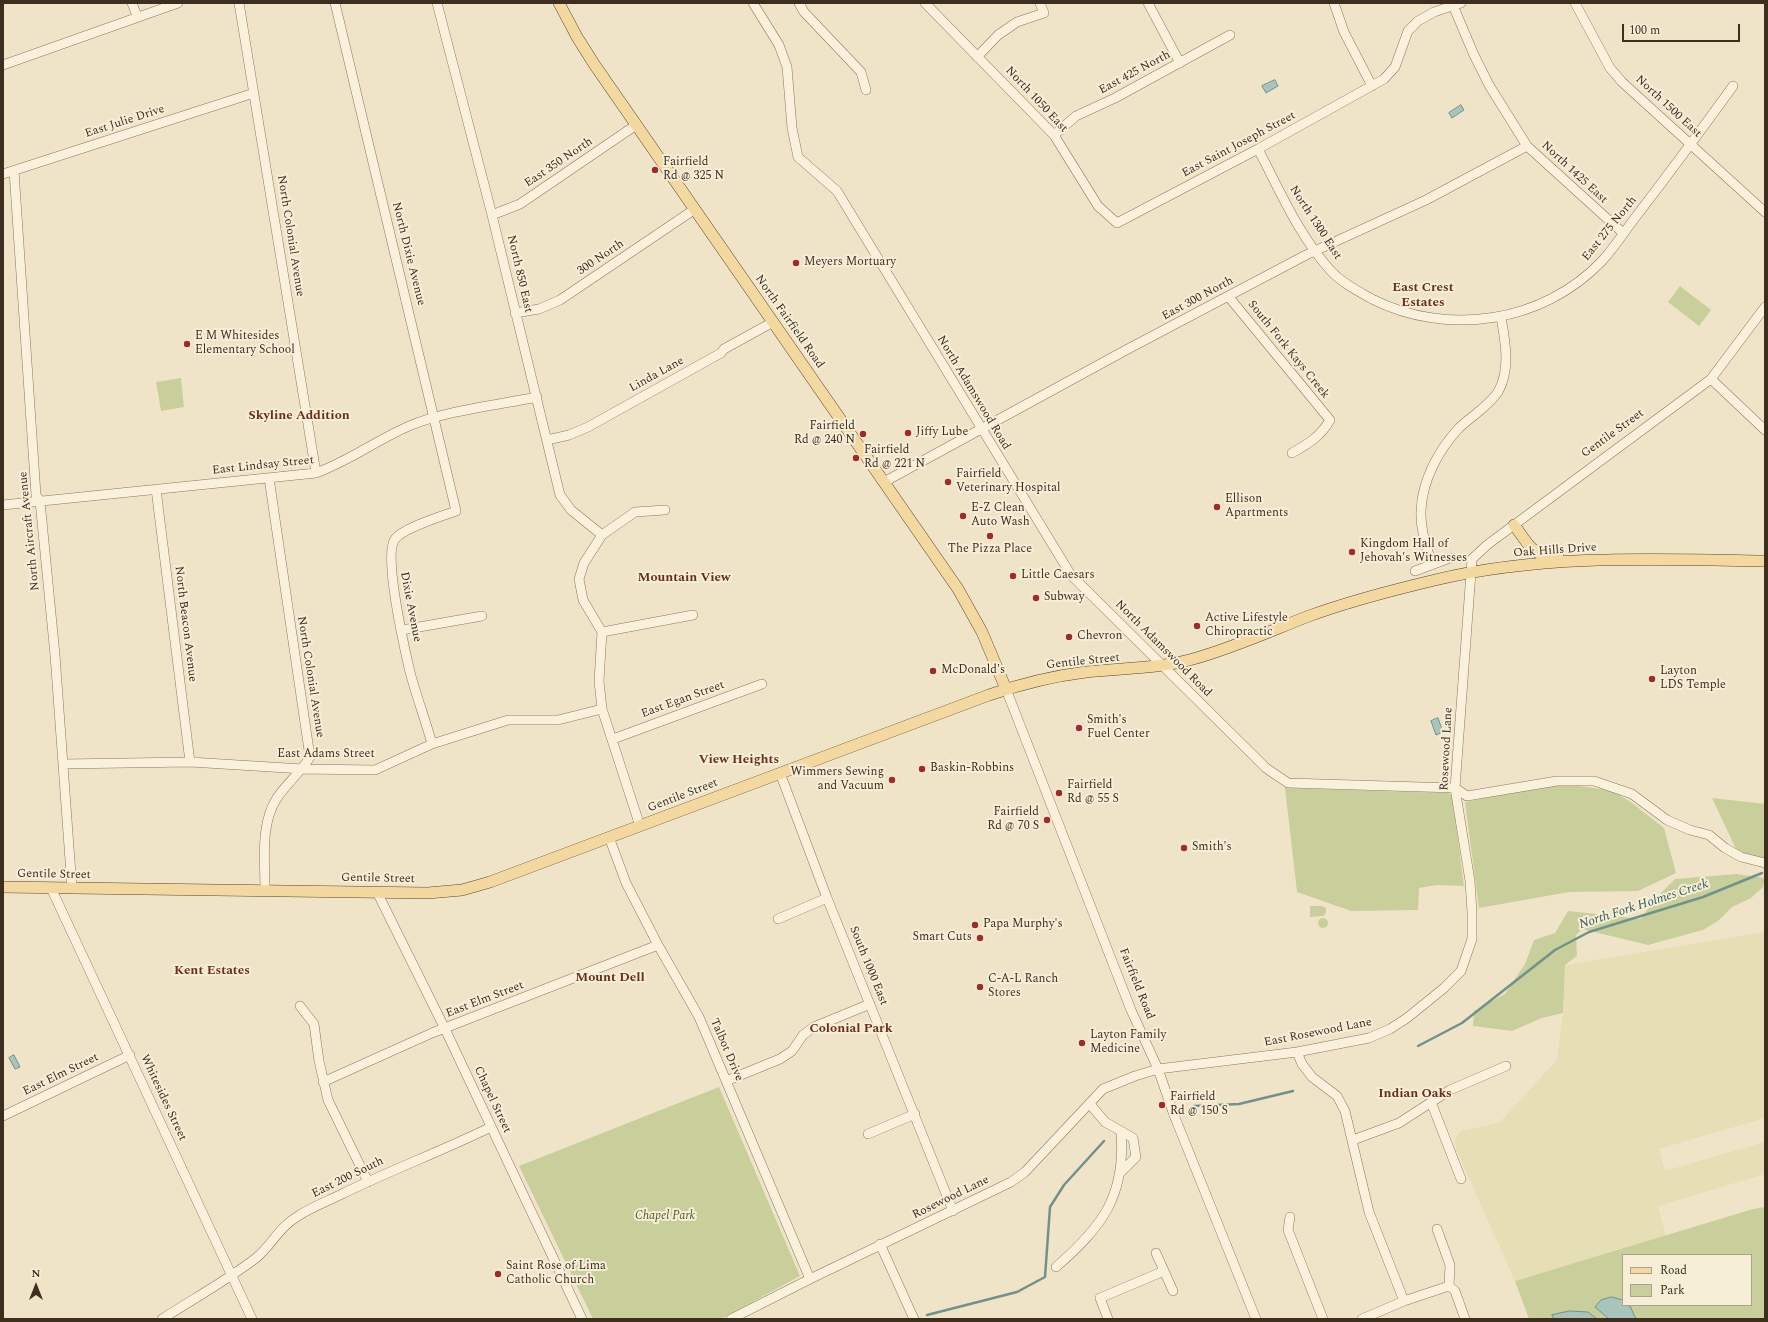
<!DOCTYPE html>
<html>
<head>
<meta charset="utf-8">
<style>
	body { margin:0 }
	#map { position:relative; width:1768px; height:1322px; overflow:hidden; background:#f0e4c8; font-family:Spectral,serif }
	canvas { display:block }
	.frame { position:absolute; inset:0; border:4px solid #3d2e20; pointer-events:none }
	.legend { position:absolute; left:1622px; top:1254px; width:130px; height:52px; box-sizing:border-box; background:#f7eed8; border:1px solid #ada18e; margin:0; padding:5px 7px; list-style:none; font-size:12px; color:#3d2e20 }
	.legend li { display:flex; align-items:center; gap:8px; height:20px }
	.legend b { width:20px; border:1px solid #ada18e }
	.north { position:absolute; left:16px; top:1266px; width:40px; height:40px; -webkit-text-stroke:3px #f7eed8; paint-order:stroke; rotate:0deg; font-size:11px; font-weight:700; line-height:16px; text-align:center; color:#3d2e20 }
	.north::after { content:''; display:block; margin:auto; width:14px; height:18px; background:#3d2e20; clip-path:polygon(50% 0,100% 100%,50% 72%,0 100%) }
	.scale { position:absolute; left:1622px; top:24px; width:118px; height:18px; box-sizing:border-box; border:2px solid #3d2e20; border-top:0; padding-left:5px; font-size:12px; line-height:14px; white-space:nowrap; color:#3d2e20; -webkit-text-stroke:3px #f7eed8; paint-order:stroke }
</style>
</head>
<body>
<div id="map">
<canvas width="1768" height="1322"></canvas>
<div class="frame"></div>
<ul class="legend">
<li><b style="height:5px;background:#f3d9a0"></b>Road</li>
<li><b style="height:11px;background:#c9cf9b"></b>Park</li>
</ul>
<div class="north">N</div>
<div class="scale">100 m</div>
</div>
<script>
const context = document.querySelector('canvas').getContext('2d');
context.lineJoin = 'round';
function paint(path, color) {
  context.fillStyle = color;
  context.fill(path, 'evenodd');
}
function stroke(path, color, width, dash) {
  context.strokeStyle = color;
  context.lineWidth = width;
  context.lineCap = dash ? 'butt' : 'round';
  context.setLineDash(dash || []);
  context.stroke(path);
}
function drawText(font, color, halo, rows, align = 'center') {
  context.font = font + ' Spectral,serif';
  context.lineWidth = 4;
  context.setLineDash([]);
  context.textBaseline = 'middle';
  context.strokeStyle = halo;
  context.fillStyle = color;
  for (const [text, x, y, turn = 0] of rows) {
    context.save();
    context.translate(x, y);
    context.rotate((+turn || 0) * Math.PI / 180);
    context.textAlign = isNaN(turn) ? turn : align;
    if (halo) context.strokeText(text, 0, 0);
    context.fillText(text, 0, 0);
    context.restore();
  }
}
const farmland = new Path2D(`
	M1765,932V1118L1659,1149L1665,1171L1765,1142V1174L1658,1206L1666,1236L1515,1281L1456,1149L1455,1140L1461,1131L1499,1123L1557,1060L1563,1013L1565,965Z`);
const green = new Path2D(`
	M1680,286L1711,310L1699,326L1668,302Z
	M181,378L184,407L161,411L156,382Z
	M1573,785L1613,791L1632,803L1664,828L1676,873L1638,891L1569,892L1479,908L1465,802L1544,786Z
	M1285,788L1448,793L1452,795L1464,886L1437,885L1419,888L1418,910L1351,911L1297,892Z
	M1712,798L1765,804V860L1742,853L1736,849Z
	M1736,874L1765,878L1763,887L1751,898L1732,907L1718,921L1703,930L1648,945L1582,929L1576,935L1577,956L1565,965L1563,1013L1542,1018L1512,1031L1473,1026L1474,1011L1505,994L1525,964L1534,940L1555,933L1568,911L1641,919L1654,900L1675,879Z
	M1310,906H1322L1326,908V913L1323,916L1310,917Z
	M1318 923a5 5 0 1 1 10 0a5 5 0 1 1-10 0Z
	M719,1087L800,1276L721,1319H593L519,1166Z
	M1765,1207V1318L1529,1319L1515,1281L1753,1209ZM1623,1255H1751V1305H1623Z`);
const water = new Path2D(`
	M1275,80L1278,86L1266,93L1262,86Z
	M1461,105L1464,110L1452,118L1449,113Z
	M1438,718L1443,732L1436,735L1431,721Z
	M14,1055L20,1067L15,1069L9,1058Z
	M1612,1297L1623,1300V1305L1630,1306L1636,1319H1609L1595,1307L1601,1300Z
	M1570,1311L1588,1312L1597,1319H1554L1552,1315Z`);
const stream = new Path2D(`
	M1418,1046L1462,1023L1555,950L1589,932L1703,897L1762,873
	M1194,1106L1239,1104L1293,1091
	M927,1315L1017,1292L1045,1277L1050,1207L1064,1185L1104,1141`);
const minor = new Path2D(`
	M132,3L137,16
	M239,3L316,473
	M335,3L456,511C442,516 403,528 395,539C383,554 404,646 409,668C415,693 425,718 432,744
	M437,3L492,215L560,495L571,510L602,535
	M753,3L779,45L787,67L792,128L798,157L837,191L1071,575L1266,768L1288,783L1455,788L1467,796L1557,781H1594L1632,794L1667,820L1690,830L1709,835L1725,848L1741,857L1765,863
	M799,3L804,12L861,72L866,90
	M925,3L1054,135L1098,206L1117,223L1258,149L1384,79L1395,67L1408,31L1418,21L1434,12L1461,3
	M1148,3L1180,63
	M1334,3L1344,32L1372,86
	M1452,3L1474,55L1489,85L1527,146L1623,233
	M1575,3L1610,68L1622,82L1765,212
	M977,57L998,35L1017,22L1044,13L1040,3
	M3,65L178,3
	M1054,135L1076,116L1115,98L1230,35
	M1258,149C1280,191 1299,236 1331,271C1342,283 1358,291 1372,299C1447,337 1543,323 1602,261C1615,247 1626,229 1638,214C1670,172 1702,129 1733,86
	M14,171L36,495L40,501L55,655L72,888
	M3,174L254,93
	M492,215L520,204L636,125
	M1228,296L1330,420C1321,436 1308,444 1292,453
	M515,313L539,309L560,300L695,209
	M1711,379L1765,430
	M547,440L569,435L588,427L721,353L724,349L773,322
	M884,482L1126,350L1306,255L1426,200L1527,146
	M156,489L190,762
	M3,505L316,473C349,461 377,440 409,426C445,411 497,405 537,397
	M1432,565C1427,548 1420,529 1421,511C1422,481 1438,451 1458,429C1470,417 1488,407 1498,392C1511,370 1505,340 1501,317
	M1415,571L1450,558
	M402,630L482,616
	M602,632L693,615
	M1006,689L1131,1010L1158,1069L1174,1115L1256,1319
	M613,739L762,684
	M63,764L190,762L303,769L375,770L432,744L508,720H558L602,709
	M780,773L827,898L953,1211
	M640,826L602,709L599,681L602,632L583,600L579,579L584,563L602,535L635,512L665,510
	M609,837L626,883L658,945L699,1017L810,1279
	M51,888L252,1319
	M265,891C265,860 260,824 277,798C287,783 301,772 310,757L269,478
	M377,892L445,1029L582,1319
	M778,919L827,898
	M300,1006L314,1024L319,1061L328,1100L368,1182
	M1297,1052L1302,1064L1312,1077L1337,1096L1345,1111L1369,1212L1404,1301
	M726,1081L780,1059L792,1051L803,1035L814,1027L870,1004
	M323,1082L432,1033L658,945
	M1431,1102L1461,1179
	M1090,1104L1105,1122L1133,1138L1136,1157L1119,1174
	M3,1116L130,1055
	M868,1134L915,1114
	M1353,1140L1399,1123L1450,1090L1506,1066
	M1290,1217L1288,1230L1323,1319
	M1437,1229L1450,1265L1449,1286
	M880,1244L914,1319
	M1156,1253L1173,1291
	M1056,1267C1102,1227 1126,1196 1121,1132
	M1449,1286L1455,1291L1465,1319
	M162,1319C193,1299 226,1281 256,1258C272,1245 278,1228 298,1216C312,1207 328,1201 342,1194C391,1170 442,1151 491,1127
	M731,1319L810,1279L1011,1182L1025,1172L1103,1089L1135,1076L1158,1069L1297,1052L1369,1038L1390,1029L1407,1018L1444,988L1461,971L1472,939V912L1470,881L1455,788L1472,559L1487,545L1711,379L1765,307
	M1108,1319L1100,1298L1164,1271
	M1362,1319L1404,1301L1449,1286`);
const major = new Path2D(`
	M559,3L577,37L594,64L958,589L982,632L1006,689
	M1514,525C1528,543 1532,558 1558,556
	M3,887L428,893L462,890L490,882L989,695C1021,684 1053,676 1086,672C1122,668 1157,669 1193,659C1233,648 1270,631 1309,616C1350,601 1393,590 1435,580C1543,554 1656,559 1765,561`);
const markers = [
	[655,170,4,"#9e2a2b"],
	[796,263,4,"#9e2a2b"],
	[187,344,4,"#9e2a2b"],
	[908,433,4,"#9e2a2b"],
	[863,434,4,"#9e2a2b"],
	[856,458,4,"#9e2a2b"],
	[948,482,4,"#9e2a2b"],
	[1217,507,4,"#9e2a2b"],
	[963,516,4,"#9e2a2b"],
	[990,536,4,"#9e2a2b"],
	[1352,552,4,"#9e2a2b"],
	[1013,576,4,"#9e2a2b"],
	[1036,598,4,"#9e2a2b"],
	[1197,626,4,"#9e2a2b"],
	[1069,637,4,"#9e2a2b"],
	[933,671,4,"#9e2a2b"],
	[1652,679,4,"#9e2a2b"],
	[1079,728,4,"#9e2a2b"],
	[922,769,4,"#9e2a2b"],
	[892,780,4,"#9e2a2b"],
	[1059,793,4,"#9e2a2b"],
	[1047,820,4,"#9e2a2b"],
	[1184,848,4,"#9e2a2b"],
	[975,925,4,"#9e2a2b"],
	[980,938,4,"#9e2a2b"],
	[980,987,4,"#9e2a2b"],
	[1082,1043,4,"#9e2a2b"],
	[1162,1105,4,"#9e2a2b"],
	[498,1274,4,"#9e2a2b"]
];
const streetNames = [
	["East 425 North",1135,73,-28],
	["North 1050 East",1036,100,47],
	["North 1500 East",1668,107,43],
	["East Julie Drive",125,122,-18],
	["East Saint Joseph Street",1239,145,-28],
	["East 350 North",559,163,-34],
	["North 1425 East",1574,173,43],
	["North 1300 East",1315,223,57],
	["East 275 North",1610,229,-51],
	["North Colonial Avenue",290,236,81],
	["North Dixie Avenue",408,254,76],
	["300 North",601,258,-34],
	["North 850 East",519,274,77],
	["East 300 North",1198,299,-28],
	["North Fairfield Road",789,322,55],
	["South Fork Kays Creek",1288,350,51],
	["Linda Lane",657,375,-29],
	["North Adamswood Road",973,393,59],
	["Gentile Street",1613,434,-36],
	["East Lindsay Street",263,466,-6],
	["North Aircraft Avenue",30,531,-96],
	["Oak Hills Drive",1555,551,-4],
	["Dixie Avenue",410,607,79],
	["North Beacon Avenue",185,624,83],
	["North Adamswood Road",1163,649,45],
	["Gentile Street",1083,662,-6],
	["North Colonial Avenue",310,677,81],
	["East Egan Street",683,700,-20],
	["Rosewood Lane",1447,749,-87],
	["East Adams Street",326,755],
	["Gentile Street",683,796,-21],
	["Gentile Street",54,875,1],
	["Gentile Street",378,879,1],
	["South 1000 East",868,966,68],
	["Fairfield Road",1136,984,68],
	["East Elm Street",485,1000,-21],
	["East Rosewood Lane",1318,1033,-11],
	["Talbot Drive",726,1050,67],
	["East Elm Street",61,1075,-26],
	["Whitesides Street",163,1098,65],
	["Chapel Street",492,1100,65],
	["East 200 South",348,1178,-26],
	["Rosewood Lane",951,1198,-26]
];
const poiNames = [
	["Fairfield",663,163],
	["Rd @ 325 N",663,177],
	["Meyers Mortuary",804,263],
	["E M Whitesides",195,337],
	["Elementary School",195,351],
	["Fairfield",855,427,"right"],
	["Rd @ 240 N",855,441,"right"],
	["Jiffy Lube",916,433],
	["Fairfield",864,451],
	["Rd @ 221 N",864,465],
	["Fairfield",956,475],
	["Veterinary Hospital",956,489],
	["Ellison",1225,500],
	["Apartments",1225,514],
	["E-Z Clean",971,509],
	["Auto Wash",971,523],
	["Kingdom Hall of",1360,545],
	["Jehovah's Witnesses",1360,559],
	["The Pizza Place",990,550,"center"],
	["Little Caesars",1021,576],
	["Subway",1044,598],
	["Active Lifestyle",1205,619],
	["Chiropractic",1205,633],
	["Chevron",1077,637],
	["McDonald's",941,671],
	["Layton",1660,672],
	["LDS Temple",1660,686],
	["Smith's",1087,721],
	["Fuel Center",1087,735],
	["Baskin-Robbins",930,769],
	["Wimmers Sewing",884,773,"right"],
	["and Vacuum",884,787,"right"],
	["Fairfield",1067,786],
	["Rd @ 55 S",1067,800],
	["Fairfield",1039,813,"right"],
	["Rd @ 70 S",1039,827,"right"],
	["Smith's",1192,848],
	["Papa Murphy's",983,925],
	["Smart Cuts",972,938,"right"],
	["C-A-L Ranch",988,980],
	["Stores",988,994],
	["Layton Family",1090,1036],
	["Medicine",1090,1050],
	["Fairfield",1170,1098],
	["Rd @ 150 S",1170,1112],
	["Saint Rose of Lima",506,1267],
	["Catholic Church",506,1281]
];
const parkNames = [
	["Chapel Park",665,1217]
];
const neighbourhoodNames = [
	["East Crest",1423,288],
	["Estates",1423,303],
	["Skyline Addition",299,416],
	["Mountain View",684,578],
	["View Heights",739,760],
	["Kent Estates",212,971],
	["Mount Dell",610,978],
	["Colonial Park",851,1029],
	["Indian Oaks",1415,1094]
];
const waterNames = [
	["North Fork Holmes Creek",1644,905,-18]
];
paint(farmland, '#e6deb5');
paint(green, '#c9cf9b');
paint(water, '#a9c4bc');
stroke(water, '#6f938a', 1);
stroke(stream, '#6f938a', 2.5);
stroke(minor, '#8d765c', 10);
stroke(major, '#5b4430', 12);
stroke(minor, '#faf1dc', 9);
stroke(major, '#f3d9a0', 11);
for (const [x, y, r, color] of markers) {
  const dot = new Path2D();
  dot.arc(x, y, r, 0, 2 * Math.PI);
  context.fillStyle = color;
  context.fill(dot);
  stroke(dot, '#f7eed8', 1.5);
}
drawText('12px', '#3d2e20', '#f7eed8', streetNames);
drawText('12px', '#3d2e20', '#f7eed8', poiNames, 'left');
drawText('italic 12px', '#4d5a26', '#f7eed8', parkNames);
drawText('bold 13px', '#6b2e1e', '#f7eed8', neighbourhoodNames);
drawText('italic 13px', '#2f5d5a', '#f7eed8', waterNames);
</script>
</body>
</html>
